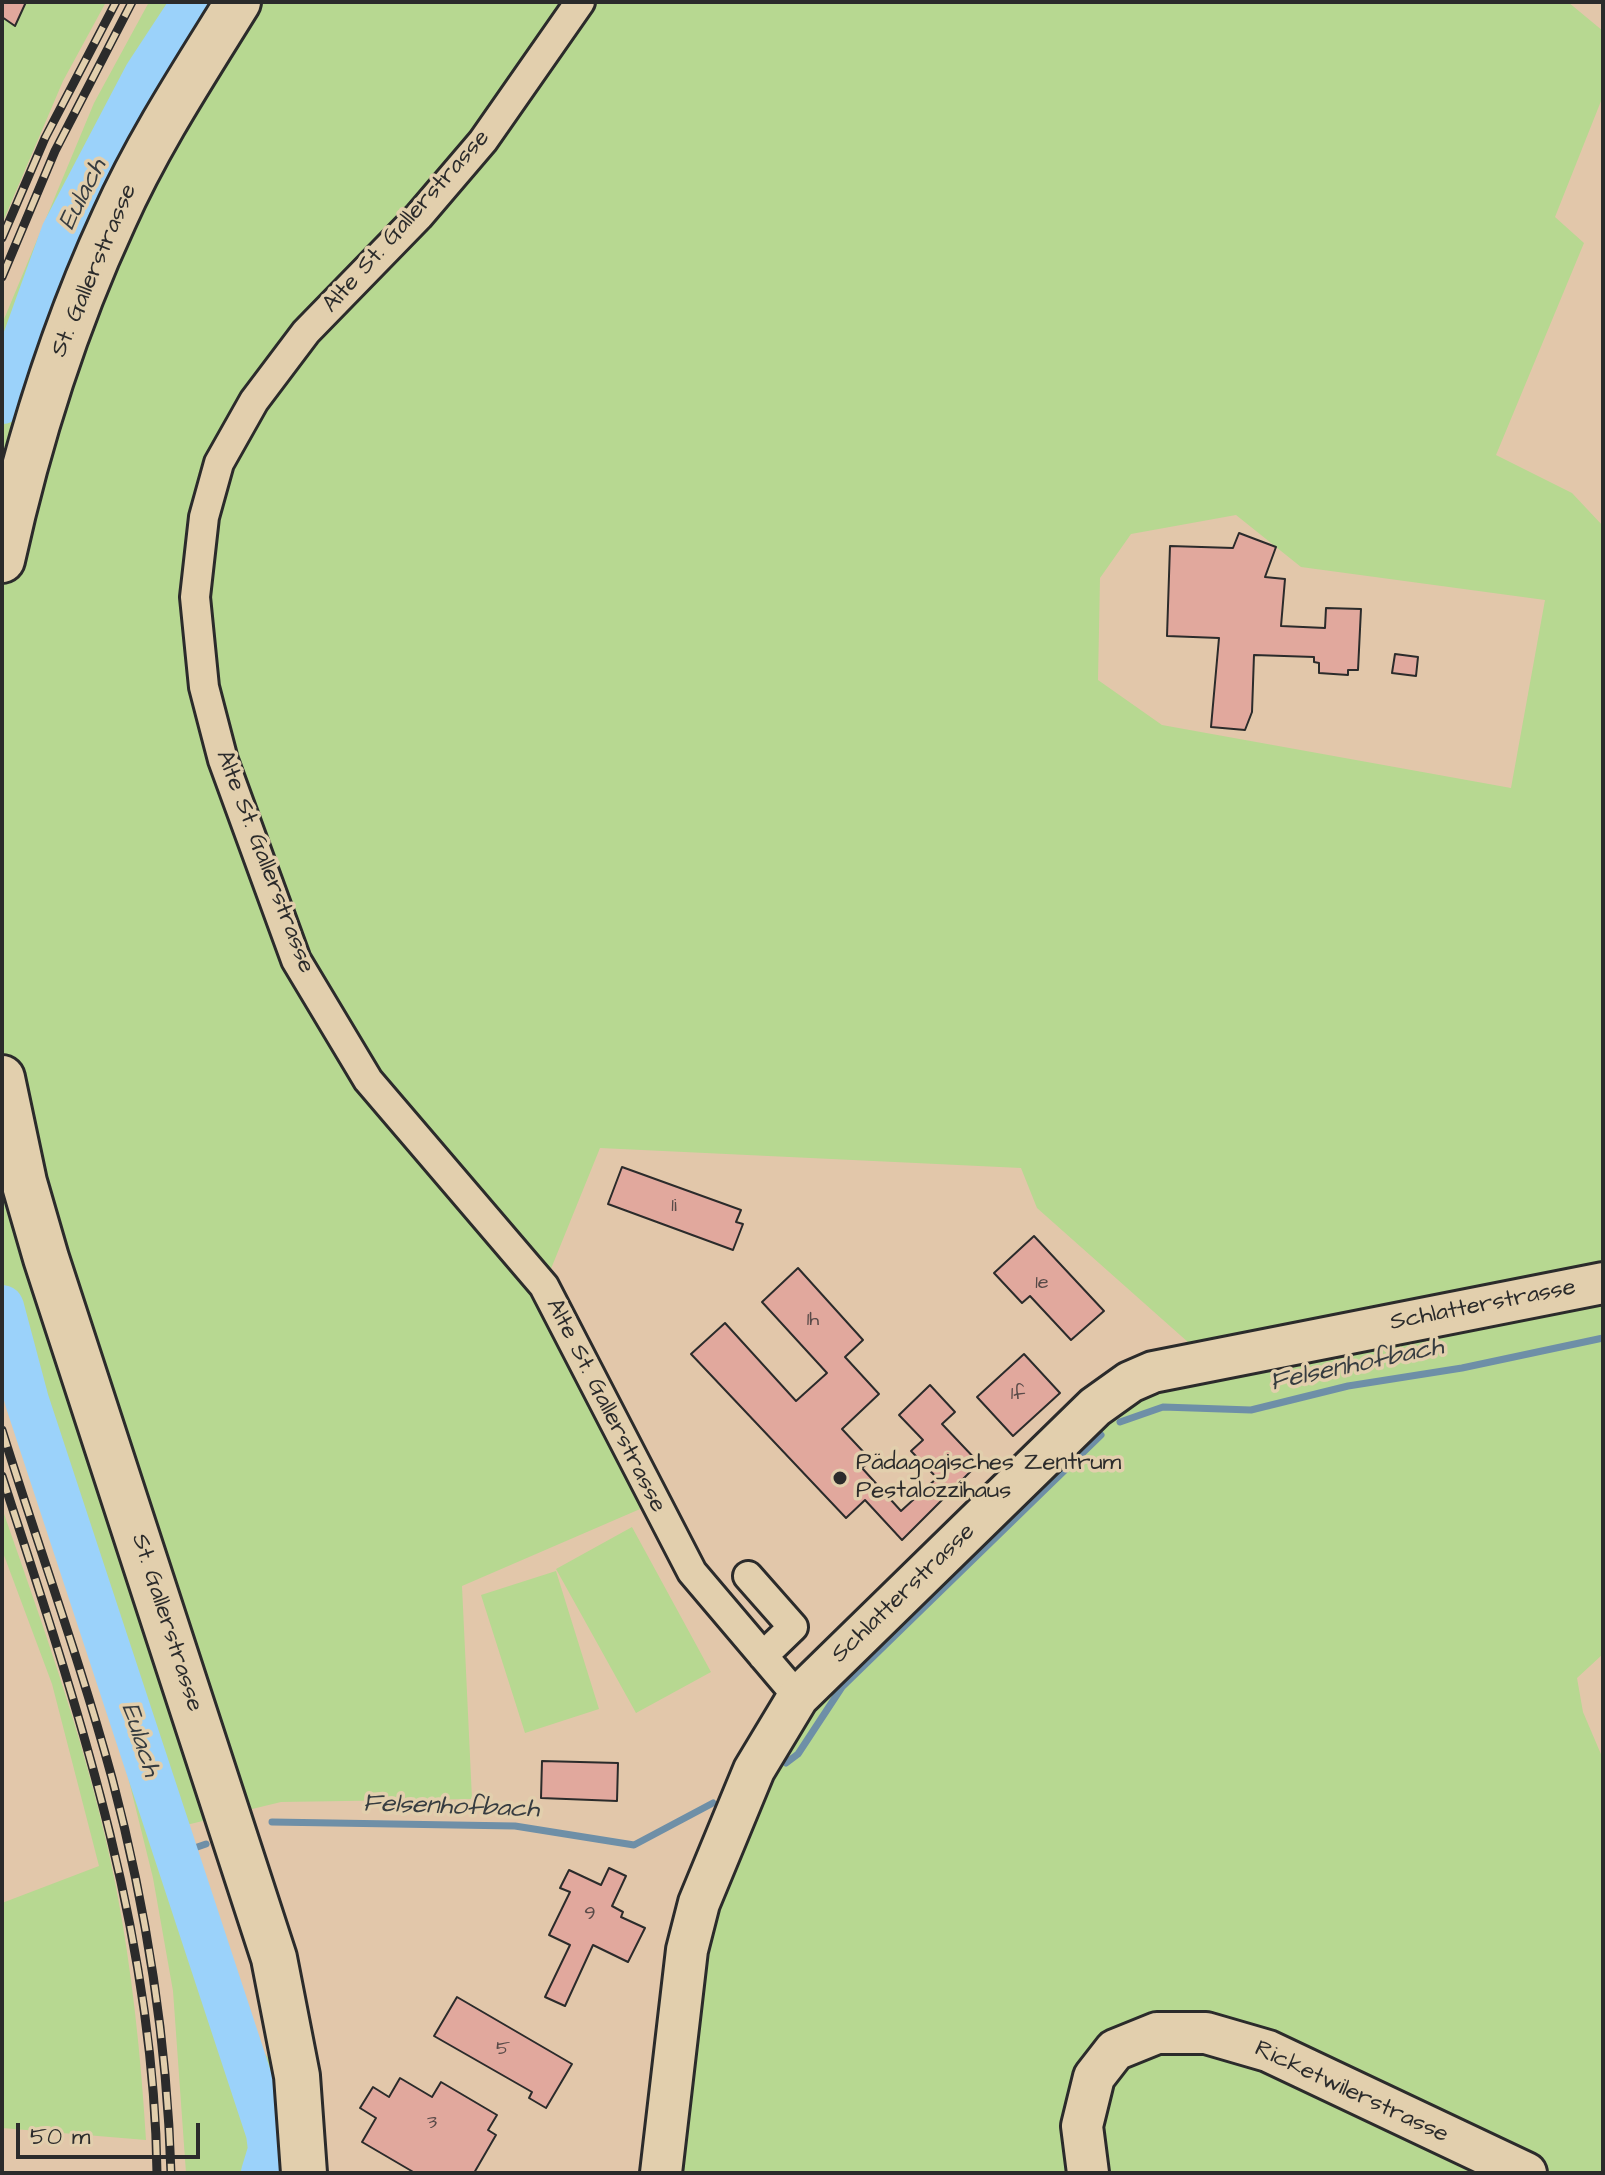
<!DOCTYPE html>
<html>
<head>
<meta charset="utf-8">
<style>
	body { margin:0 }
	#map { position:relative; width:1605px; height:2175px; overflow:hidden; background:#e2c7aa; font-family:"Architects Daughter",sans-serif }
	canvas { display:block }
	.frame { position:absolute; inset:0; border:4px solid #2b2b2b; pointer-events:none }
	.scale { position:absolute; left:16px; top:2123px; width:184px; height:36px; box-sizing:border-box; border:4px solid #2b2b2b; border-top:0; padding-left:10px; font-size:24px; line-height:28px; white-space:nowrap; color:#2b2b2b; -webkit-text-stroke:6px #e2cfad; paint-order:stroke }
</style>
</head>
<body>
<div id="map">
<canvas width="1605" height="2175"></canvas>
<div class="frame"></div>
<div class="scale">50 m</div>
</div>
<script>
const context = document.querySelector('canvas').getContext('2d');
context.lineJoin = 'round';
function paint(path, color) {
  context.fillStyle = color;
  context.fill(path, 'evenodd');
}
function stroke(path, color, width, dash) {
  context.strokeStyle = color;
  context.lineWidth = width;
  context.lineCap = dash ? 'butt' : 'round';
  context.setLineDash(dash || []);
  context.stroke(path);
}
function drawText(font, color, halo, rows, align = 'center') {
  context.font = font + ' "Architects Daughter",sans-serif';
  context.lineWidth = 7;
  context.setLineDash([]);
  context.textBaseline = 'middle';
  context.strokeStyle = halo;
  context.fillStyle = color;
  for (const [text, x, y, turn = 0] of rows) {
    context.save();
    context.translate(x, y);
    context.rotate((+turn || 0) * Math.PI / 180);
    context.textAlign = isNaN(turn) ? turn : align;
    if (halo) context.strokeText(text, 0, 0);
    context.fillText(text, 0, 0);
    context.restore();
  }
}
const green = new Path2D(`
	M2,2H106L63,81L2,224Z
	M149,2H1568L1603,31V96L1555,217L1584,243L1496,455L1572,493L1603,526V1654L1577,1678L1583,1712L1603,1759V2173H661L675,2034L754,1770L1095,1407L1207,1359L1037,1208L1021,1168L600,1148L544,1286L654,1503L462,1586L472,1799L281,1802L178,1827L257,2044L277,2069L284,2173H186L173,1991L153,1878L126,1769L2,1378V324L94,103ZM1236,515L1301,567L1545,600L1511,788L1162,725L1098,680L1100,578L1131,534Z
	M2,1508C45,1632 91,1758 116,1887C132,1970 141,2056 146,2140L2,2128V1903L99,1866L52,1684L2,1550Z
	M632,1527L711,1672L636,1713L556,1569Z
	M556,1571L599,1709L525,1733L481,1595Z`);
const stream = new Path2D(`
	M2,381L8,385
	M1120,1422L1163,1407L1251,1410L1348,1386L1462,1368L1603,1338
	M786,1763L798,1754L842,1687L1101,1435
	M272,1822L515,1826L634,1845L713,1803
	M177,1854L206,1844`);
const river = new Path2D(`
	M2,402L63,233L146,75L194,2
	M2,1307L27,1401L268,2133L270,2150L263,2173`);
const building = new Path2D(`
	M2,2H26L15,26L2,17Z
	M1239,533L1276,547L1265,577L1285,579L1281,626L1325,628L1326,608L1361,609L1358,670H1348V675L1319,673V663L1314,662V657L1254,655L1252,712L1245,730L1211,727L1219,638L1167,636L1170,546L1233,548Z
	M1395,654L1418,657L1416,676L1392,673Z
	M622,1167L741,1210L736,1222L743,1224L733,1250L608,1204Z
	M1034,1236L1104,1311L1071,1340L1030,1296L1022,1303L994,1273Z
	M798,1268L863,1340L845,1357L879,1394L842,1429L871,1460L862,1468L901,1511L937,1478L911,1451L923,1440L899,1415L930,1385L955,1412L942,1424L979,1463L902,1540L865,1500L846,1518L691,1354L725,1323L796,1401L827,1373L762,1302Z
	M1024,1354L1060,1393L1013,1436L977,1397Z
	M542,1761L618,1763L617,1801L541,1798Z
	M609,1868L626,1876L612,1906L623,1912L621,1917L645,1928L628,1962L593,1945L565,2006L545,1997L570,1945L549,1935L570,1892L560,1888L569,1870L601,1885Z
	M457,1997L572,2064L546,2108L529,2098L532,2092L434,2036Z
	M400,2078L432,2097L441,2082L497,2115L488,2130L496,2135L474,2173H415L362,2142L376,2118L360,2108L373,2087L389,2097Z`);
const street = new Path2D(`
	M580,2L483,141L419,216L306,332L254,401L219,463L204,517L195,597L204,687L223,760L296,960L368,1080L544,1286L692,1572L798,1697
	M748,1576L793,1627L763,1656`);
const secondary = new Path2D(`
	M661,2173L687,1950L699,1903L754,1770L798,1697L1095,1407L1130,1382L1153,1372L1603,1283
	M1088,2173L1082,2126L1094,2077L1115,2050L1157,2033H1206L1268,2051L1526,2173`);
const primary = new Path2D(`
	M2,560C28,442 63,329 114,219C148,143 194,73 238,2
	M2,1078L24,1182L46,1258L274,1958L297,2076L304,2173`);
const rail = new Path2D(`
	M2,238L45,138L116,2
	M2,277L55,151L132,2
	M2,1430C38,1546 80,1660 112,1778C146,1907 167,2039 171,2173
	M2,1476C76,1703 154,1931 157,2173`);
const markers = [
	[840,1478,8,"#2b2b2b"]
];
const numberNames = [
	["1i",674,1207],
	["1e",1042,1284],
	["1h",813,1321],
	["1f",1018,1395],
	["9",590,1915],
	["5",503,2050],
	["3",432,2124]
];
const streetNames = [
	["Alte St. Gallerstrasse",407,222,-48],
	["St. Gallerstrasse",95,271,-67],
	["Alte St. Gallerstrasse",264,862,69],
	["Schlatterstrasse",1483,1306,-11],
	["Alte St. Gallerstrasse",605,1406,63],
	["Schlatterstrasse",904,1594,-44],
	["St. Gallerstrasse",166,1623,72],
	["Ricketwilerstrasse",1351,2093,25]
];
const poiNames = [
	["Pädagogisches Zentrum",856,1464],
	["Pestalozzihaus",856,1492]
];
const waterNames = [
	["Eulach",84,195,-63],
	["Felsenhofbach",1357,1366,-12],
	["Eulach",139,1740,72],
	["Felsenhofbach",451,1808,2]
];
paint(green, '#b7d891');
stroke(stream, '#6e8fa7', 7);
stroke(river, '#9bd2fa', 44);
paint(building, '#e1a89d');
stroke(building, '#2b2b2b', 2);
stroke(street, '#2b2b2b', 34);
stroke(secondary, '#2b2b2b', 46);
stroke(primary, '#2b2b2b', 50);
stroke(street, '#e2cfad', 28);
stroke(secondary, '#e2cfad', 40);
stroke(primary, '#e2cfad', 44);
stroke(rail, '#2b2b2b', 9);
stroke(rail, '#e2cfad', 6, [18]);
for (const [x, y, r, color] of markers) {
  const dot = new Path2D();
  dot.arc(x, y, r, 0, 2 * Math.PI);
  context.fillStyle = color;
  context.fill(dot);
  stroke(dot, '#e2cfad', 3);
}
drawText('20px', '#584a48', null, numberNames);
drawText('24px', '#2b2b2b', '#e2cfad', streetNames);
drawText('24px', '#2b2b2b', '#e2cfad', poiNames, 'left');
drawText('italic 26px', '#363c40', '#e2cfad', waterNames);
</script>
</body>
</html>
